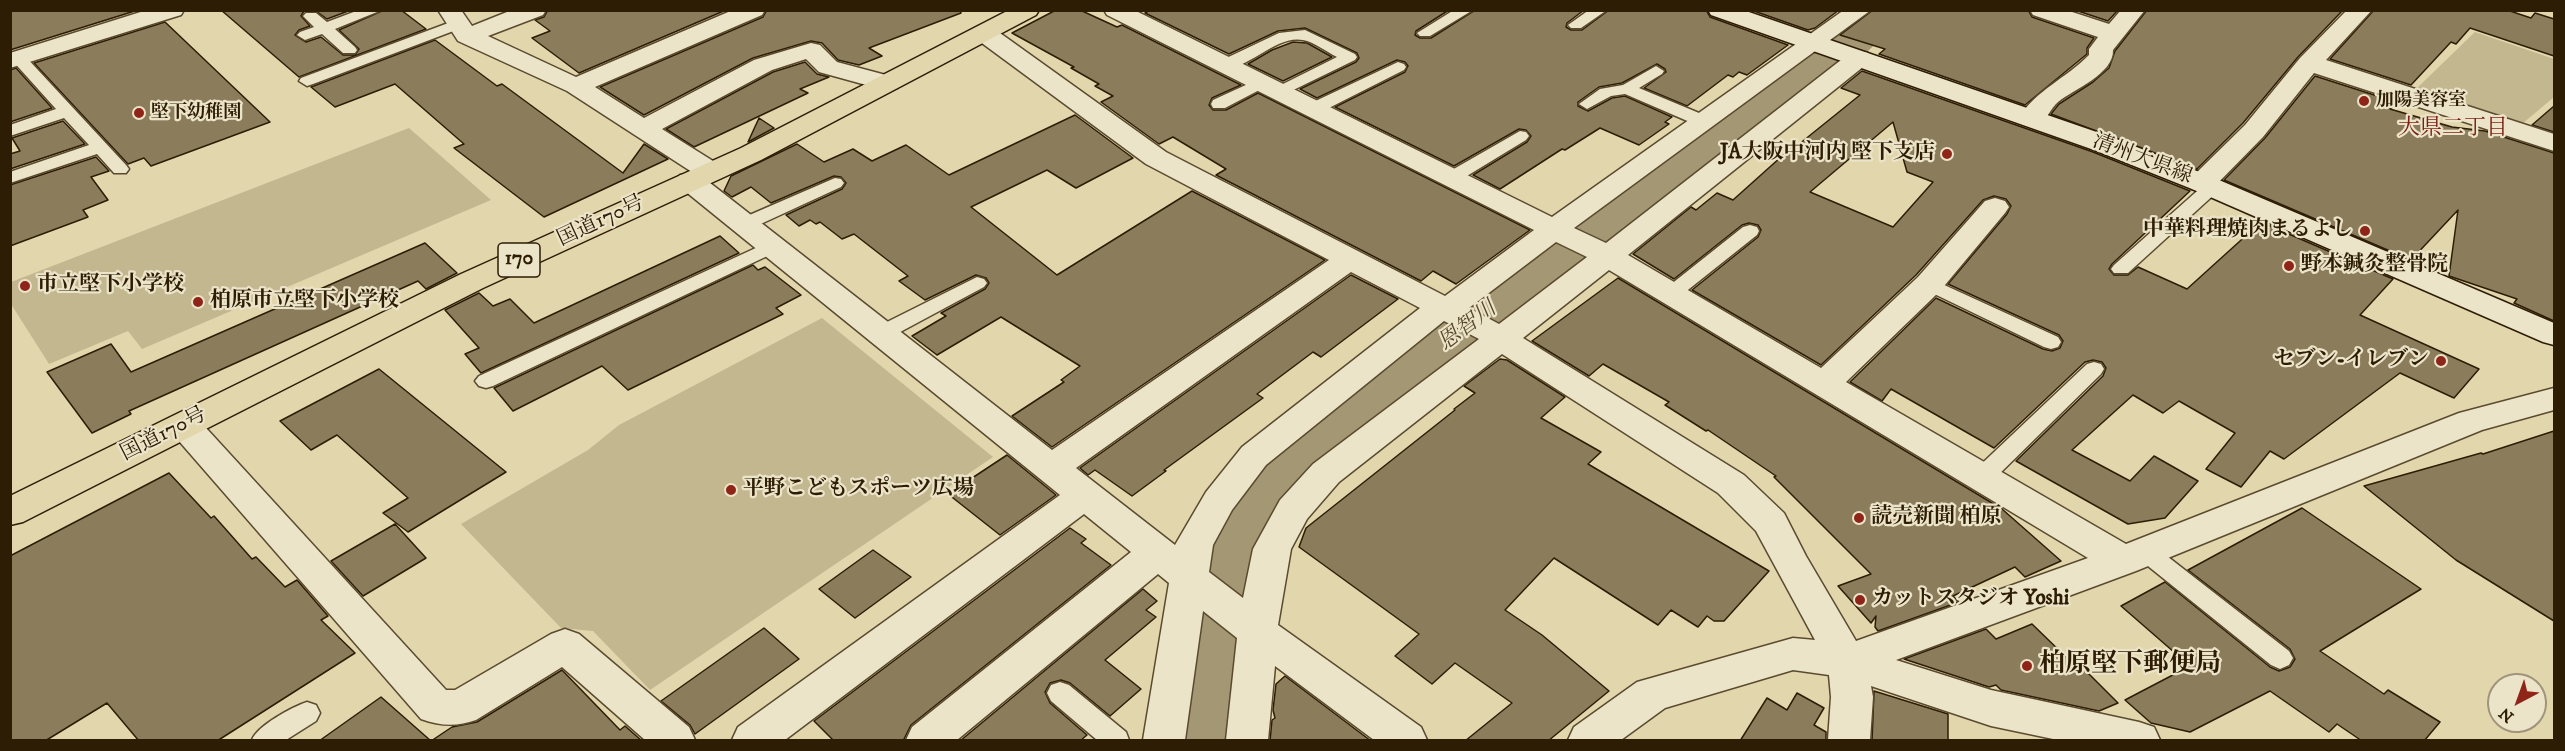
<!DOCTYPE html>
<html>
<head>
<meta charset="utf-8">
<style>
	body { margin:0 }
	#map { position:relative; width:2565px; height:751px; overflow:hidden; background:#e2d6ac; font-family:"IM FELL DW Pica",serif }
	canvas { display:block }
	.frame { position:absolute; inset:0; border:12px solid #2d1d05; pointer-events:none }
	.north { position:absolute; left:2487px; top:673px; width:60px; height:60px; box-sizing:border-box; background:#ece4c9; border:2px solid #a0947b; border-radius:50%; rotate:221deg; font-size:16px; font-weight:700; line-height:24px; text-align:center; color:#2d1d05 }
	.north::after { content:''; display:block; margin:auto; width:21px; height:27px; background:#8f2418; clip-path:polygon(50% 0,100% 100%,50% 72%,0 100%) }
</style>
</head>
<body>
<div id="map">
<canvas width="2565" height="751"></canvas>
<div class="frame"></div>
<div class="north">N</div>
</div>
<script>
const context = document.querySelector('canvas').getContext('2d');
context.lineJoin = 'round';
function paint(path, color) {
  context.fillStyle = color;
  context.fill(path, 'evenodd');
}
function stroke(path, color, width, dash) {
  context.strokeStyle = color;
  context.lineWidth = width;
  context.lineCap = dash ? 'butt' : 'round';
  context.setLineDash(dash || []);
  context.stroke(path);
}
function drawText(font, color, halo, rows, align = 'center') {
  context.font = font + ' "IM FELL DW Pica","Noto Serif JP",serif';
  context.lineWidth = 4.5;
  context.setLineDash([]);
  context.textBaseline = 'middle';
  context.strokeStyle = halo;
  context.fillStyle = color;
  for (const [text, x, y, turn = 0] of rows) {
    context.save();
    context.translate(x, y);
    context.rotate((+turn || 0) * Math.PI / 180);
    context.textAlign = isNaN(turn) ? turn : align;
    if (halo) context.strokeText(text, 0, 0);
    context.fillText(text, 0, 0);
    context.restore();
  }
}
const green = new Path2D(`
	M2475,32L2554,59V97L2522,124L2415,90Z
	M409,128L491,200L142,349L128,331L49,364L11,304V282Z
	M822,318L993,457L650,690L593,631L561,628L461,524L588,450L619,425Z`);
const river = new Path2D(`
	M1854,10H1907L1900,20L1869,50L1476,352L1297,500L1267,555L1248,740H1162L1190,554L1245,463L1430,322L1833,28Z`);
const building = new Path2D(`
	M10,10H138L10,50Z
	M221,10H351L327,19L316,11H304L301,16L310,26L299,30L295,35L306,42L321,37L343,55H355L359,49L339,30L384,10H401L426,29L299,77Z
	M548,10H726L579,73L532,38L550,31L535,20L544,17Z
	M767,10H960L961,13L869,48L882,56L859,65L838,60L822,43L811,41L753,58L644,115L600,87L763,17Z
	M1056,10H1080L1117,27L1122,25L1241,85L1212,98L1209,105L1213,110H1226L1258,93L1530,230L1456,284L1433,271L1421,281L1216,175L1226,169L1173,137L1159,144L1101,102L1113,96L1095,86L1099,84L1071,68L1074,67L1012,33Z
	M1150,10H1449L1416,31L1415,35L1420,38H1431L1475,10H1584L1567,23L1566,27L1571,30H1582L1609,10H1706L1710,17L1788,45L1747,75L1739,72L1733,77L1728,75L1687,106L1644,88L1666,72L1665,69L1657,64L1622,83L1599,87L1578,102V106L1588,111L1612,98L1625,96L1672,117L1665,122L1669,124L1639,145L1600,128L1565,150L1562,149L1500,189L1473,175L1527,142L1531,136L1526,130L1519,129L1454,166L1335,107L1405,72L1408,66L1405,62L1397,60L1317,98L1300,89L1356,62L1359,58L1357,53L1305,28L1278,31L1229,54L1145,13Z
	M1751,10H1839L1815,28L1808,30Z
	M1873,10H2028L2032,17L2094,38L2087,48V54L2025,105L1879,54L1885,49L1840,35Z
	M2075,10H2118L2108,21Z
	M2147,10H2343L2298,57L2243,123L2197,169L2051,114L2059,104L2093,82L2109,68L2115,51Z
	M2374,10H2507L2531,18L2535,13L2554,19V56L2470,28L2456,44L2451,42L2411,85L2330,59Z
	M165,22L270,122L151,166L144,158L128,164L34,63Z
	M435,40L497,86L502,84L623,173L644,144L668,159L544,217L454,148L464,144L395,84L335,107L311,87Z
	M1293,42L1307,43L1332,57L1283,81L1248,64L1272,50Z
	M805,62L817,74L829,77L800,89L808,93L694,147L666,129L773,72Z
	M16,68L52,108L10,122V70Z
	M1862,71L2093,152L2190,191L2112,264L2109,269L2114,275H2128L2138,267L2187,289L2261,222L2393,279L2360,315L2479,369L2454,398L2400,373L2284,459L2270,451L2241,487L2206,469L2235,433L2179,401L2163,413L2133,395L2072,450L2130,481L2154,456L2198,481L2165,518L2128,524L2016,461L2103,376L2106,368L2102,362L2093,360L2085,362L1994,448L1891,389L1882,401L1850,382L1936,298L2043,349L2052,351L2060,348L2063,341L2059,335L1948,284L2007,214L2011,206L2006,199L1994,196L1983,200L1916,275L1821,365L1692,290L1758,237L1761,230L1758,225L1749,223L1742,225L1674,279L1633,254L1691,207L1696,210L1717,193L1733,200L1791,148L1793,149L1860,95L1841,88ZM1893,122L1907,172L1933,182L1893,227L1810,192Z
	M2315,76L2396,102L2390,109L2452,127L2485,131L2554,153V321L2514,303L2517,299L2449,276L2458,210L2411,260L2224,180L2265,138Z
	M2554,106V132L2532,125Z
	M1075,115L1133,158L1076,188L1047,170L971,207L1057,275L1192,191L1325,260L1052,447L1012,416L1064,382L1061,380L1080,366L1001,317L937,355L912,336L946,316L941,313L985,289L989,283L986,278L976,275L925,300L899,281L908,276L854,234L842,239L820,222L816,224L810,220L799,226L786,215L842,189L846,183L841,177L834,176L771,203L751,187L732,197L724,191L731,176L797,144L824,162L853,149L872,161L906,145L949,175Z
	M759,118L774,128L748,142Z
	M63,121L85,144L10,169V154L20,151L12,138Z
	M96,157L109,171L91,177L108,200L83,210L88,217L10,246V185Z
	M720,236L739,253L481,373L465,354L479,348L445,310L479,293L493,306L510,299L534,323Z
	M425,243L457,273L426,289L418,281L129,411L131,414L92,433L47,372L111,344L131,372Z
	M753,265L758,270L765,267L801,295L776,308L783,314L628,390L602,366L513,411L494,388Z
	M1351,275L1398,299L1321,357L1313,352L1257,394L1263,398L1164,470L1166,471L1132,496L1095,470L1088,475L1080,468Z
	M1618,278L2002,509L2061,561L2025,577L2015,567L1953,596L1959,602L1878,631L1875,627L1876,616L1871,623L1838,586L1871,574L1774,477L1776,476L1708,430L1706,431L1665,405L1669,402L1603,364L1589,376L1532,341Z
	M1500,359L1507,360L1565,397L1541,418L1601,452L1588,464L1769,571L1724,621H1714L1707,616L1698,627L1671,610L1658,625L1554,558L1505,610L1542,635L1609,691L1548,741H1465L1512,703L1455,663L1432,684L1395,656L1419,634L1299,547L1306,528L1455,410L1454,409L1475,393L1464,386Z
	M379,369L506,472L408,532L383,513L408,498L337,435L311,450L280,421Z
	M2554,431V621L2456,560L2364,486L2481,453L2483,454Z
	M1007,455L1056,495L1000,535L948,494Z
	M169,473L211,518L214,516L252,559L256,557L285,587L297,580L328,616L321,620L355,653L217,741H139L107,703L45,741H10V556Z
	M2302,508L2421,589L2320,651L2384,694L2388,690L2440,722L2424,741H2362L2337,724L2329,732L2270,691L2190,732L2151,723L2125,700L2190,666L2121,606L2165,582L2270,667L2279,671L2290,667L2295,659L2290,649L2188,570Z
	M395,524L426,558L363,596L331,561Z
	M1070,528L1086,539L1081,543L1111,565L911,725L903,741H834L814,721Z
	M873,550L911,577L855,618L819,589Z
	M1143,589L1157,601L1146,610L1156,617L1105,660L1141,689L1110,716L1070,683L1061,680L1050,683L1045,692L1050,703L1087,735L1080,741H960Z
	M2032,624L2067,658L2071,656L2118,703L2099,711L2001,690L1996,685L1989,687L1904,659L1986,629L1996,639Z
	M764,628L799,659L695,734L690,725L661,701Z
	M562,670L620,730L625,726L642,741H431L452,727L477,722Z
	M1285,676L1371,741H1270L1272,720L1275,718L1273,710L1276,684Z
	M1874,691L1948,714V741H1872Z
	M1797,693L1824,708L1814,725L1826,732V741H1740L1767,698L1787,710Z
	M381,697L431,741H319Z`);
const lane = new Path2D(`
	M359,10H382L335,29L355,47L357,50L355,53H343L322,34L305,40L297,35L300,32L314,27L303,16L306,13H316L327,22Z
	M1454,10H1473L1430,36H1420L1417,33Z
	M1589,10H1607L1581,28H1571L1568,25Z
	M459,19L464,21L467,24L464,27L313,84L307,86L299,81L301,78Z
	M1305,30L1355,54L1357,57L1355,60L1279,97L1271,92L1273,89L1337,57C1327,52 1314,42 1303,40C1275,34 1244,75 1218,68L1216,65L1218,62L1279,33Z
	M19,54L25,56L126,165L129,169L126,173H114L97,154L10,183V172L89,145L64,118L10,136V125L56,109L11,59Z
	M1398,62L1404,64L1406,67L1404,70L1319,113L1313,114L1305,109L1307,105Z
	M1656,66L1664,71L1662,74L1639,88L1711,118L1713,122L1711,126H1699L1625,94L1611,96L1587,109L1579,104L1600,89L1623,85Z
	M1261,78L1269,83L1267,86L1225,108H1213L1211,104L1213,100Z
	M1520,131L1526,132L1529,136L1526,140L1457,182H1445L1442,178L1445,174Z
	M835,178L841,179L844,183L841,187L752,228H738L736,224L738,220Z
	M2211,183L2217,184L2220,188L2217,192L2128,273H2114L2111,269L2114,265L2205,184Z
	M1750,225L1757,227L1759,231L1757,235L1679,297H1665L1662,293L1665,289L1743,227Z
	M773,240L780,242L782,246L780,250L493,386L486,388L479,386L475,381L479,376Z
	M977,277L984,279L987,283L984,287L889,338L882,340L875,338L872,333L875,328Z
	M1929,278L2058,337L2061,342L2058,347L2051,349L2044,347L1922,288L1919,284L1922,280Z
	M2094,362L2101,364L2104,369L2101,374L1990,483L1982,485L1974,483L1971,477L1974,471L2087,364Z
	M2146,543L2154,546L2289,651L2293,658L2289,665L2280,669L2271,665L2138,558L2134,552L2138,546Z
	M1060,682L1069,685L1126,732L1129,740H1097L1051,701L1047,693L1051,685Z
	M307,702L316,705L320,713L316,721L286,740H252C257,726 292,707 307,702Z`);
const street = new Path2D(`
	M147,10H184L181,15L10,68V53Z
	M438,10H461L472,26L512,10H546L543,15L488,36L576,77L733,10H765L762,15L595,87L644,118L754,60L811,43L820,45L837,62L897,78L901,83L897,88L888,91L819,72L806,59L772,70L662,129L721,166L725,172L721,178L711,180L705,179L1052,450L1329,260L1146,164L975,38L972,33L975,28L984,26L993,28L1166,152L1445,296L1534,230L1107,15L1104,10H1134L1552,217L1844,10H1871L1574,228L1606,243L1850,53L1859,51L1868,53L1871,58L1868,63L1628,255L1821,368L1918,277L1985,201L1995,198L2005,201L2009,207L2005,213L1940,291L1846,382L2126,544L2459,413L2554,388V410L2482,430L2136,571L1896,660L1991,690L2139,722L2154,727L2160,740H2058L1991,726L1871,686L1873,697L1870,740H1828L1831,697L1829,675L1793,670L1665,708L1621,740H1568L1574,727L1637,682L1793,638L1815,640L1756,531L1718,493L1502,354L1339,482L1307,519L1291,549L1278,625L1421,727L1427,740H1374L1275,666L1268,740H1226L1237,638L1203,611L1185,740H1143L1169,583L1158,574L957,740H906L912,727L1131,552L1084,514L785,740H732L738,727L1060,495L680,187L676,181L680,175L695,174L567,91L458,41ZM1556,242L1587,257L1499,324L1469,308ZM1609,270L2088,558L1856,641L1806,556L1784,513L1744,475L1523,338ZM1351,272L1420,308L1242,447L1206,492L1175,545L1076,468ZM1444,321L1479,339L1313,464L1280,500L1253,549L1243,598L1209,572L1213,545L1232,510L1266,465Z
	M2030,10H2066L2109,24L2121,10H2145L2113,50C2114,74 2074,89 2058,102C2051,108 2047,119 2040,124C2034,127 2028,125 2022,124L2018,118C2038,89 2065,79 2089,55V49L2098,37L2033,15Z
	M2347,10H2372L2326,60L2554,134V151L2314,73L2263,137L2212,189L2202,191L2192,189L2188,183L2192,177L2245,125L2300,58Z
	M184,413L196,417L446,690H455L551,634L565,629L579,634L689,727L695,740H645L562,667L476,720C457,727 440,726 421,719L172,433L167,425L172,417Z`);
const secondary = new Path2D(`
	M1708,10H1743L2114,138L2212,177L2554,323V345L2543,342L2192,189L2094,150L1711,15Z`);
const highway = new Path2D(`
	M1009,10H1039L1036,15L761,160L483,288L23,522L10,525V496L461,274L741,148Z`);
const markers = [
	[2364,101,6,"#8f2418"],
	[139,113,6,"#8f2418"],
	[1947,154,6,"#8f2418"],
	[2365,231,6,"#8f2418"],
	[2289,266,6,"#8f2418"],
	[25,286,6,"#8f2418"],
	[198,302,6,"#8f2418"],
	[2441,361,6,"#8f2418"],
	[731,490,6,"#8f2418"],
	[1859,518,6,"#8f2418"],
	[1860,600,6,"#8f2418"],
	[2027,666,6,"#8f2418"]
];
const farPoinames = [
	["加陽美容室",2376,101],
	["堅下幼稚園",151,113]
];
const shields = [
	[519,260,42]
];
const shieldNames = [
	["170",519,260]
];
const poiNames = [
	["JA大阪中河内 堅下支店",1935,154,"right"],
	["中華料理焼肉まるよし",2353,231,"right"],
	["野本鍼灸整骨院",2301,266],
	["市立堅下小学校",37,286],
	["柏原市立堅下小学校",210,302],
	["セブン-イレブン",2429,361,"right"],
	["平野こどもスポーツ広場",743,490],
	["読売新聞 柏原",1871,518],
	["カットスタジオ Yoshi",1872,600]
];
const streetNames = [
	["清州大県線",2142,160,21],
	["国道170号",601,222,-25],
	["国道170号",164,435,-27]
];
const neighbourhoodNames = [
	["大県二丁目",2453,129]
];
const waterNames = [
	["恩智川",1468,327,-37]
];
const nearPoinames = [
	["柏原堅下郵便局",2039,666]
];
paint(green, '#c3b790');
paint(river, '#a49773');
paint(building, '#8b7d5c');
stroke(building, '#2d1d05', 1.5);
stroke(lane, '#5a4b2f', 3);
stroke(street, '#5a4b2f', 3);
stroke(secondary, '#2d1d05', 3);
stroke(highway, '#2d1d05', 3);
paint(lane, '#ece4c9');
paint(street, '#ece4c9');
paint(secondary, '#ece4c9');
paint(highway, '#e2d6ac');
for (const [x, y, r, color] of markers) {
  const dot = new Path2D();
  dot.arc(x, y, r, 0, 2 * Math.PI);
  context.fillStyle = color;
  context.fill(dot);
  stroke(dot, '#ece4c9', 2);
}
drawText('bold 18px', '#2d1d05', '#ece4c9', farPoinames, 'left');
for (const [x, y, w] of shields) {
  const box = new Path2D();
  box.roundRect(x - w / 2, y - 17, w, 34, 4.5);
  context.fillStyle = '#ece4c9';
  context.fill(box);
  stroke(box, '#2d1d05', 1.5);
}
drawText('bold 20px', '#2d1d05', null, shieldNames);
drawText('bold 21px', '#2d1d05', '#ece4c9', poiNames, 'left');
drawText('21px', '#2d1d05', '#ece4c9', streetNames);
drawText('22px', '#7a1f14', '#ece4c9', neighbourhoodNames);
drawText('italic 22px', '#57482c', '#ece4c9', waterNames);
drawText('bold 26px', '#2d1d05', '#ece4c9', nearPoinames, 'left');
</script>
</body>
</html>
